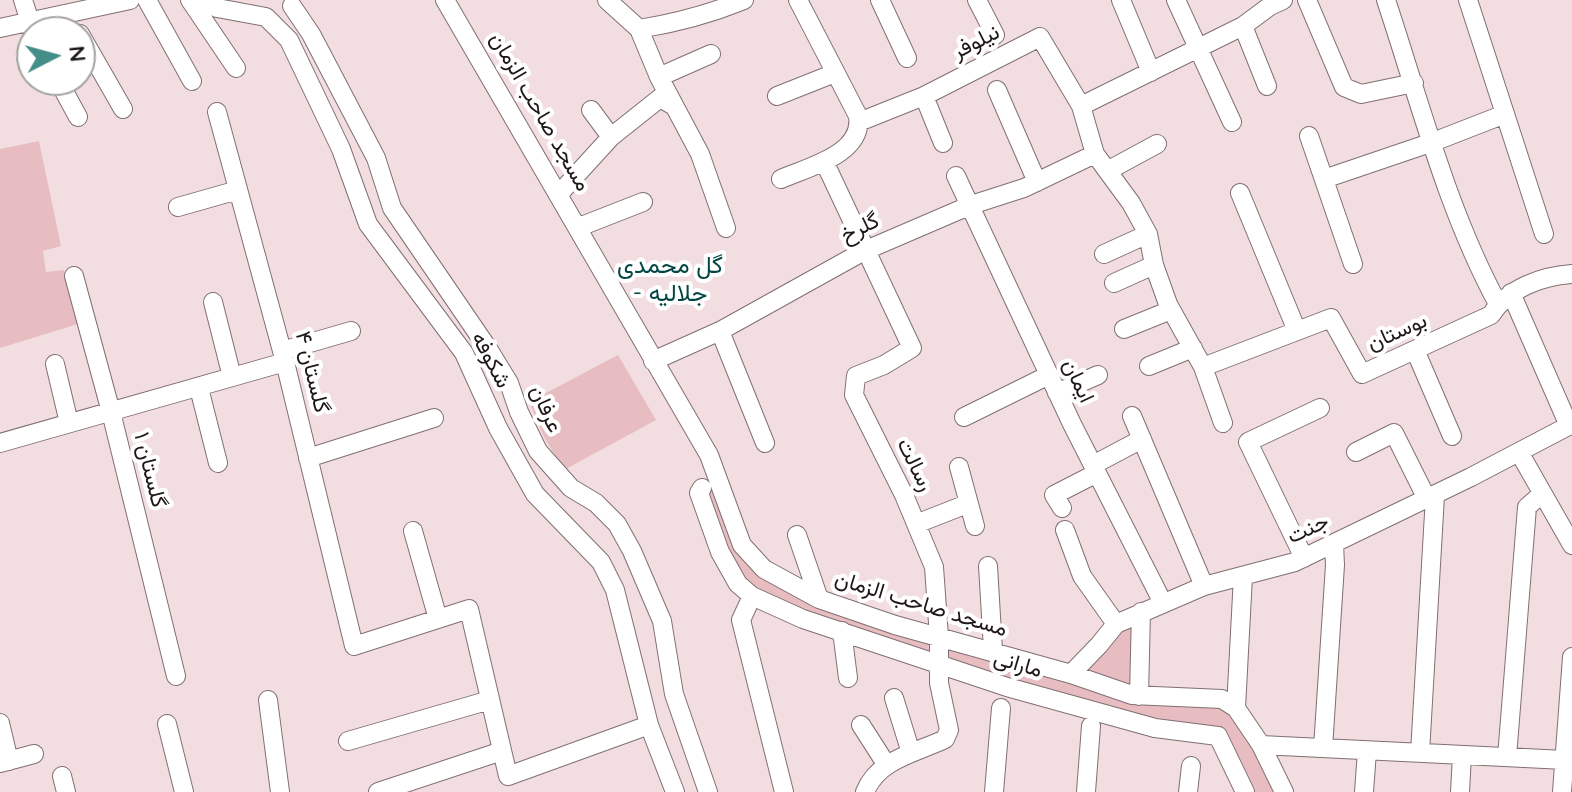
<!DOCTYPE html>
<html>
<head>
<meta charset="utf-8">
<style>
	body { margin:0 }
	#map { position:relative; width:1572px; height:792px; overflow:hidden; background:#f2dee0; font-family:Quicksand,sans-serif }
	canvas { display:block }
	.north { position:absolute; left:16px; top:16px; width:80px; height:80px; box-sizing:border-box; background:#fff; border:2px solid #a5a2a2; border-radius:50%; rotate:84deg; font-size:22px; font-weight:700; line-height:32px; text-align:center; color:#1e1717 }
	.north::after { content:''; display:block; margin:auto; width:28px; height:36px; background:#458d89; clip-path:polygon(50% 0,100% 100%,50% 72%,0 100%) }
</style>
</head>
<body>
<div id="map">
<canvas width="1572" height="792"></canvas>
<div class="north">N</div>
</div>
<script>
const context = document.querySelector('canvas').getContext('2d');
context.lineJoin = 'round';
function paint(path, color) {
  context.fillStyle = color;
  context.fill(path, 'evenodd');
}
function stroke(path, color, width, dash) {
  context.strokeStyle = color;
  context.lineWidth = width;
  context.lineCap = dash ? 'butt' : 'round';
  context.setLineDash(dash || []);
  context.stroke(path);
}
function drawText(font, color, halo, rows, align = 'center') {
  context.font = font + ' Quicksand,Vazirmatn,sans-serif';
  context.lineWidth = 8;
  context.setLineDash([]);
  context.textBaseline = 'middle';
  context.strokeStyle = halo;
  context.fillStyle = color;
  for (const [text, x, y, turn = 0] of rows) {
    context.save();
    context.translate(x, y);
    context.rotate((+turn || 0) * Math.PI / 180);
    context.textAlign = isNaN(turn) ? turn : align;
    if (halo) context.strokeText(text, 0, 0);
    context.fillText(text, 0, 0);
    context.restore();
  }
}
const green = new Path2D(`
	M39,141L61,246L43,251L46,272L64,270L78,324L0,348V149Z
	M618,355L656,420L564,470L544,437L529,402Z
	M719,484L765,572L937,639L935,662L845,630L739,582L705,489Z
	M1138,616L1135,693L1075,673Z
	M942,640L1082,681L1220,703L1234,711L1279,792H1250L1224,740L1156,726L941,662Z`);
const minor = new Path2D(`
	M23,0L33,31
	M147,0L192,81
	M190,0L236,68
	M204,0L217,8L266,17L289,40L341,149L368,224L464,353L498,428L535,494L601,562L615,590L649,725L675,792
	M445,0L709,455L742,545L764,569L819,599L895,625L1071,674L1132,695L1222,699L1236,708L1261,745L1284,792
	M607,0L639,29C676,23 710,14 744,0
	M880,0L907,58
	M977,0L995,35
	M1121,0L1151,72
	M1176,0L1232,122
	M1307,0L1344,87L1361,94L1414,83
	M1386,0C1420,102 1447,210 1498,304
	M1468,0L1544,234
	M292,6L311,34L376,158L392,208L487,347L509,383L519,412L538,451L571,488L596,503L617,524L632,551L662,621L674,694L708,792
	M1243,26L1267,86
	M0,28L130,0
	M639,29L659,77L700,154L726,228
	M80,34L123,109
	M659,77L711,54
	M58,80L78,117
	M997,90L1037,182
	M777,96L835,73
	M924,96L943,143
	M1081,106L1243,26L1270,6L1283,0
	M591,110L611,137
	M217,112L285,362L354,646L469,609L508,776L649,725
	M859,122L924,96L1040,37L1081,106L1095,154L1131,203L1148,234L1154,265L1168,304L1203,367L1223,423
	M1309,136L1353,264
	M824,161L912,348L884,365L856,376L854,395L904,495L934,567L939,637V683L949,730L945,739C916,753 878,759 865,792
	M1109,170L1157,144
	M956,176L1072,424L1163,603
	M781,179C808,167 864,154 858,116L798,0
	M1324,179L1433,142L1505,114
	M1240,193L1297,331
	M559,194L611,137L660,98L674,106
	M178,207L238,190
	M579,227L643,202
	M1104,254L1148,234
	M74,276L111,412L176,676
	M1114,283L1154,265
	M1511,293L1569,426
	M213,302L232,377
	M1124,329L1171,310
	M720,331L765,443
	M1415,350L1452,436
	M282,351L351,331
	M653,361L720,331L864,251L971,205L1024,188L1095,154
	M55,364L69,423
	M1149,366L1193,348
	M1203,367L1331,318L1362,374L1491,315C1508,288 1542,276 1572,274
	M199,388L218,463
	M1057,393L1098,375
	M1132,416L1204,586
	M964,417L1049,375
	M0,443L285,362
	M1356,452L1394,433L1427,499
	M1519,452L1572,545
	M308,458L434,418
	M1093,465L1142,439
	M959,467L975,526
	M702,488L699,493L720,552L738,584L752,596L803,619L1007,687L1155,728L1218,736L1245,792
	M1062,508L1054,495L1097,473
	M916,524L967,504
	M1065,530L1082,576L1116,624
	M413,531L438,619
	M797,535L819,599
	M1304,558L1248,442L1320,408
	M988,566L993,650
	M752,596L741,620L784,792
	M842,631L848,678
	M1071,674L1099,645L1116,624L1204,586L1295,562L1471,477L1572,424
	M1139,696L1141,612
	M894,698L911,753
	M268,700L280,792
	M1236,708L1243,576
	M0,723L9,761
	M167,724L184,792
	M861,725L886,764
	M348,741L490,700
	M1261,745L1565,760
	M1323,748L1335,565L1334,544
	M1420,753L1435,496
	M1507,757L1527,507L1542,494
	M0,763L34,754
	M62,776L66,792
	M378,792L502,751
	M994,792L1001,708
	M1086,792L1091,726
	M1188,792L1191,766
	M1364,792L1367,751
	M1460,792L1462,755
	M1562,792L1572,657`);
const streetNames = [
	["نیلوفر",976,42,-27],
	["مسجد صاحب الزمان",540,112,60],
	["گلرخ",860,228,-26],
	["بوستان",1397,332,-24],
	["شکوفه",491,360,62],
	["گلستان ۴",312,372,76],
	["ایمان",1078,381,65],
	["عرفان",546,409,66],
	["رسالت",915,465,64],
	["گلستان ۱",150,470,76],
	["جنت",1308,529,-24],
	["مسجد صاحب الزمان",921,604,17],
	["مارانی",1018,664,16]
];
const neighbourhoodNames = [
	["گل محمدی",670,266],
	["- جلالیه",670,294]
];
paint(green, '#e7bdc1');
stroke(minor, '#816f71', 20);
stroke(minor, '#fff', 18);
drawText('22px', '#1e1717', '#fff', streetNames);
drawText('24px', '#034644', '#fff', neighbourhoodNames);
</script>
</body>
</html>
